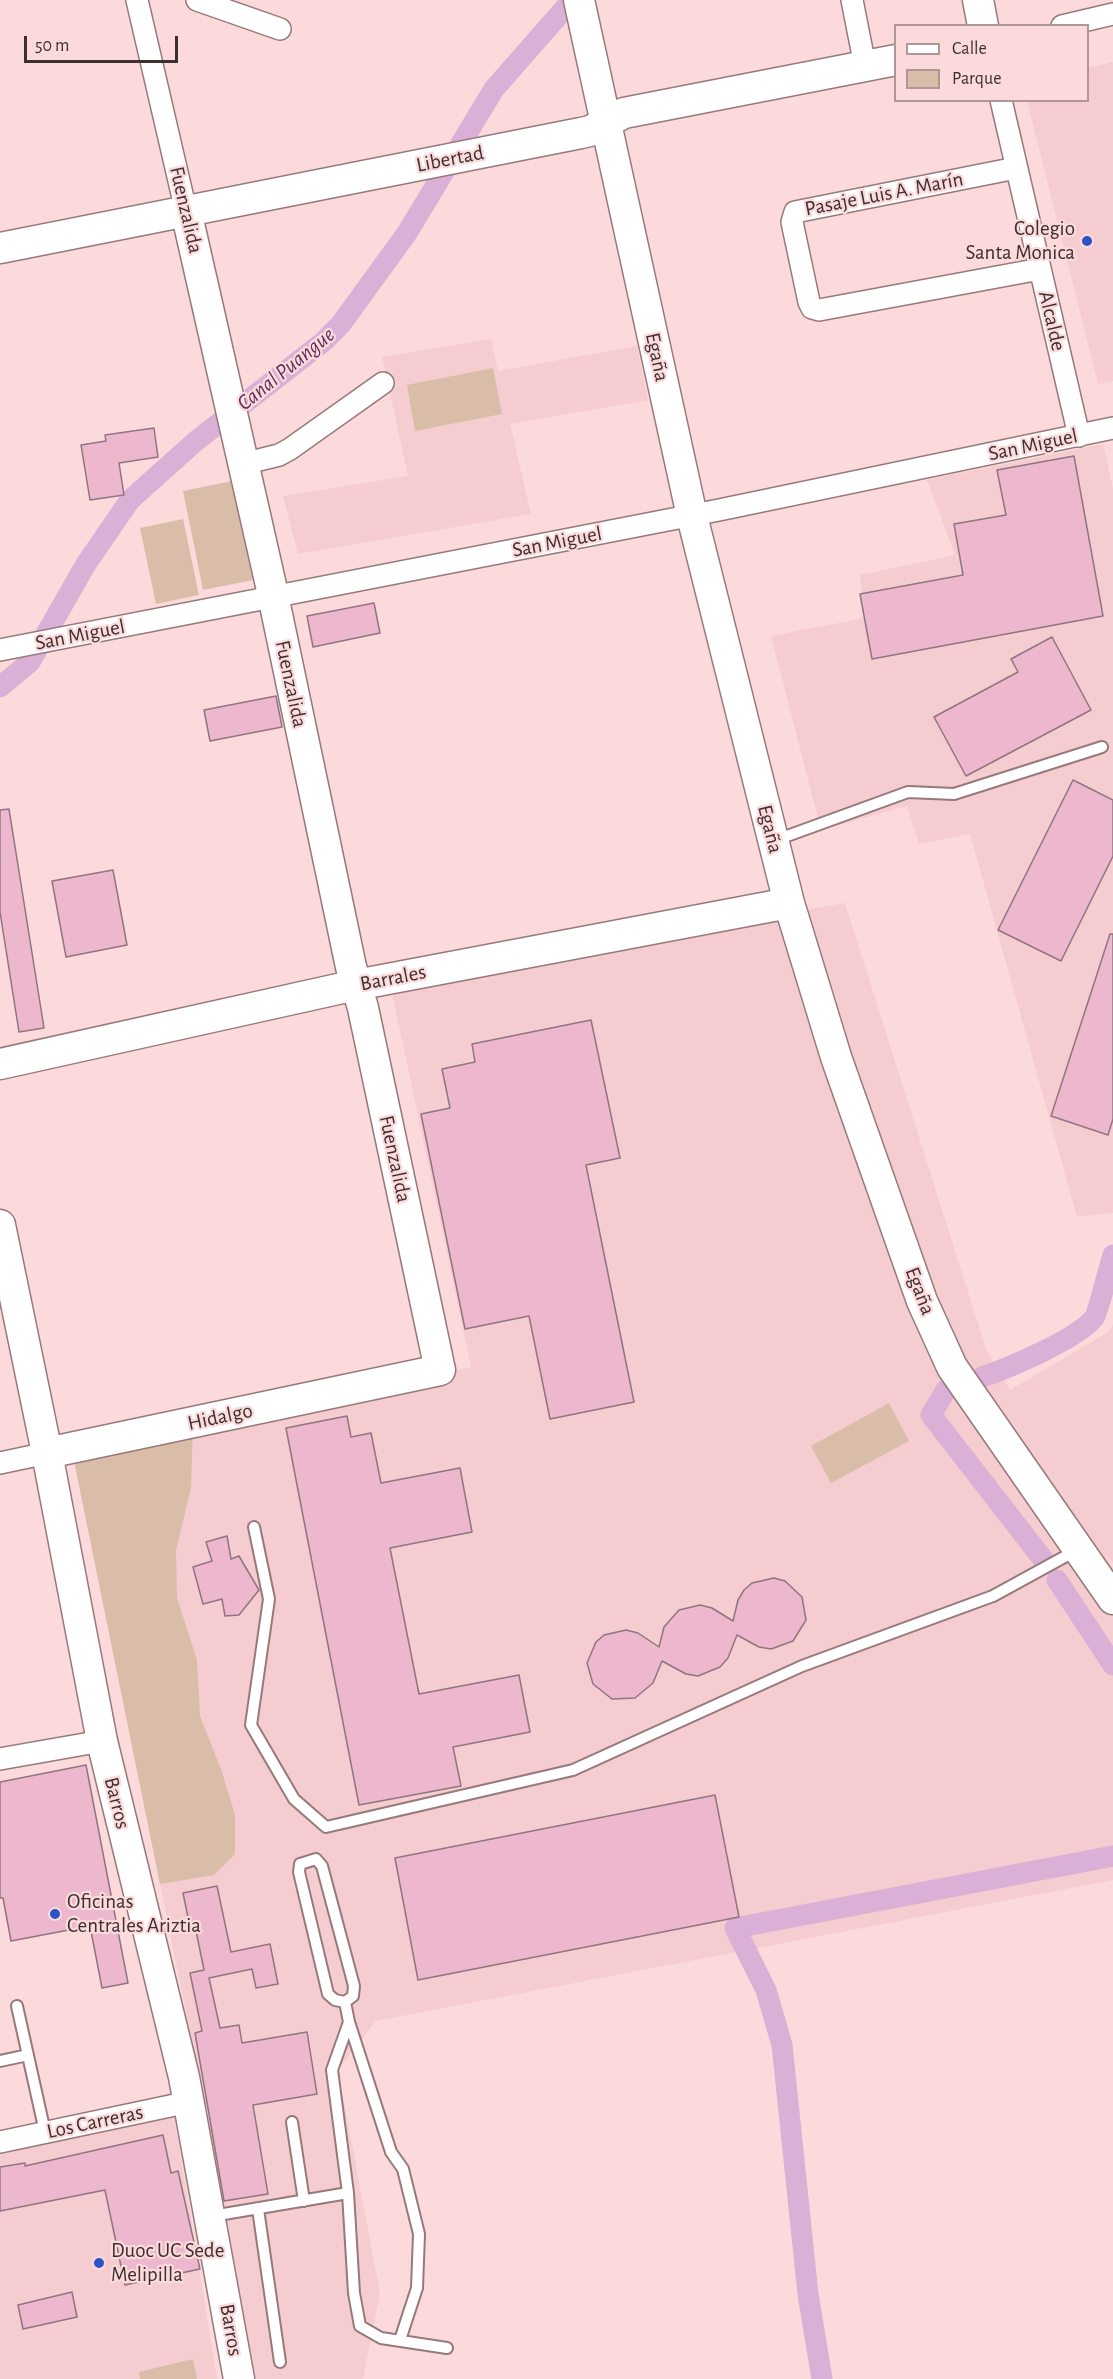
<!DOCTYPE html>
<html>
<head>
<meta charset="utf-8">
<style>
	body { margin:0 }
	#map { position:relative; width:1113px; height:2379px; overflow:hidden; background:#fcdadc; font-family:"Alegreya Sans",sans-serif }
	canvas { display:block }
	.legend { position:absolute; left:894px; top:24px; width:195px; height:78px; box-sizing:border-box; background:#fcdadc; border:2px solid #af9697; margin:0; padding:8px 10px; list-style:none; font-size:18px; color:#3c2f30 }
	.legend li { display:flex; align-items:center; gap:12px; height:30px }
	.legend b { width:30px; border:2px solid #af9697 }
	.scale { position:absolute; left:24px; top:36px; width:154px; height:27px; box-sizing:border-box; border:3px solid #3c2f30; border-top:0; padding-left:8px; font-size:18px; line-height:21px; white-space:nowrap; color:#3c2f30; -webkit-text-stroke:4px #fcdadc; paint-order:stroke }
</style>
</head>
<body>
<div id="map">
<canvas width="1113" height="2379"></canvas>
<ul class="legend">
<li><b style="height:8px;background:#fff"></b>Calle</li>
<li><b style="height:16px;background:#dabda9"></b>Parque</li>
</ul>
<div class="scale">50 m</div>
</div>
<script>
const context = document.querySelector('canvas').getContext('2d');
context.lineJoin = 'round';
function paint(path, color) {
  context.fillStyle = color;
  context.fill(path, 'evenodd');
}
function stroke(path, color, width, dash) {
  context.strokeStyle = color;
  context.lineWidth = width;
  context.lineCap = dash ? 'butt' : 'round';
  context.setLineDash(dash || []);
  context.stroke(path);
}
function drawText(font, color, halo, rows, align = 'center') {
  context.font = font + ' "Alegreya Sans",sans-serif';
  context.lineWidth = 4.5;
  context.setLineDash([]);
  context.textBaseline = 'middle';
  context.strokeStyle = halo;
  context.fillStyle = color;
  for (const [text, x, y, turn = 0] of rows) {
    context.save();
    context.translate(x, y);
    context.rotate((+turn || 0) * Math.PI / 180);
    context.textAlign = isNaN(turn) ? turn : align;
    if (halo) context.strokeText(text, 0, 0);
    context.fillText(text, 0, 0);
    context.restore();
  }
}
const built = new Path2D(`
	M1113,62V381L1098,384L1027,101L1088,100V68Z
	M491,339L498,371L637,346L648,400L510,424L531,514L298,554L283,496L408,476L382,357Z
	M1103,444L1113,489V1213L1077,1217L970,834L919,844L907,806L821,830L771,636L865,618L860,575L955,555L927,480Z
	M845,903L987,1352L1010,1390L1107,1333L1113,1325V1563L1102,1549L1113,1568V1880L376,2021L338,2070L380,2293L363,2379H246L200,2081L72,1451L471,1367L390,983Z
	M173,2109L217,2379H0V2147Z`);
const green = new Path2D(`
	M493,368L502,414L415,431L407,385Z
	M232,481L253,580L203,590L183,491Z
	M183,519L199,595L156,604L140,528Z
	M889,1403L909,1441L831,1483L811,1446Z
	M193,1424L191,1488L176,1550L177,1598L197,1660L200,1716L222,1772L235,1815V1854L214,1875L160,1884L72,1451Z
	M193,2359L197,2379H140L139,2372Z`);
const canal = new Path2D(`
	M0,687L30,662L86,564L130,500L196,441L323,342L341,324L407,233L494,89L572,0
	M982,1377C1009,1368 1077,1339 1094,1318C1098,1313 1109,1267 1113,1255
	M946,1390L931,1415L1042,1558
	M1057,1580L1113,1665
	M822,2379L808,2294L782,2045L766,1990L735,1928L1113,1856`);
const building = new Path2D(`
	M154,428L158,457L119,463L124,495L90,500L81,445L106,441L105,435Z
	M1074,456L1103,616L872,659L860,594L963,575L954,524L1006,515L997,470Z
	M374,603L380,633L313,647L307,616Z
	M1052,637L1091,710L966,776L934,717L1018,672L1011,659Z
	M276,696L282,727L210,741L204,710Z
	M1073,780L1113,800V856L1061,961L998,930Z
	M9,809L44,1028L19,1032L0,912V810Z
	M113,870L127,945L66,957L52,881Z
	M1110,934H1113V1119L1108,1135L1051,1116Z
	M591,1020L620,1158L586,1165L634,1402L550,1419L529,1316L465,1329L421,1114L450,1108L442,1069L475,1062L472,1044Z
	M347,1416L351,1437L371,1433L381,1483L460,1468L472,1532L390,1548L419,1694L519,1675L530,1732L453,1747L461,1786L359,1805L286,1428Z
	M227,1536L231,1559L239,1556L259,1590L239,1615L225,1616L222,1599L203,1604L193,1567L212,1561L206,1542Z
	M774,1578L785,1581L802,1597L806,1620L793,1641L771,1649L759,1647L737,1635L728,1658L720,1667L698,1676L686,1674L662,1661L653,1683L635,1698L612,1699L593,1684L587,1663L596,1642L604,1635L626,1630L638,1633L659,1647L664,1627L679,1610L700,1605L712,1608L733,1621L738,1600L744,1590L752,1583Z
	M86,1765L128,1983L102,1988L90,1926L11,1941L3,1898H0V1782Z
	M715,1795L739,1917L418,1980L395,1858Z
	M217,1886L231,1952L270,1944L278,1984L256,1988L252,1969L209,1978L220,2028L239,2025L242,2043L307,2032L317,2094L253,2105L268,2194L224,2201L195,2033L202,2031L190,1973L204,1970L196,1931L191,1932L183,1893Z
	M163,2135L171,2173L178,2171L200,2269L125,2285L105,2190L0,2211V2167L25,2163V2166Z
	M72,2292L77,2317L23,2329L18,2305Z`);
const lane = new Path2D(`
	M776,840L908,792L954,794L1102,747
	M254,1527L269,1599L251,1725L294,1799L326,1827L573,1770L802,1666L993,1596L1077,1550
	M316,1859L322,1866L354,1986L353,1996L345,2002L335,2000L328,1994L299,1872L300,1864Z
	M345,2002L349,2022L332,2070L348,2193L354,2293L360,2326L381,2338L447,2348
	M17,2006L45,2132
	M349,2022L391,2152L403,2169L419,2234L417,2288L400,2340
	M0,2061L28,2055
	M292,2122L304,2201
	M258,2209L280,2362
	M212,2216L348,2193`);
const street = new Path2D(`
	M137,0L186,211
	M197,0L280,29
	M852,0L865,66
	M1062,26L1113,14
	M1001,100L1079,436
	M1016,168L795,212L792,222L809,302L812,308L819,310L1040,269
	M243,464L279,455L290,449L383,383
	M0,650L719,510L1113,428
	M0,1463L47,1453
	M0,1759L102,1741
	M0,2142L189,2102`);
const secondary = new Path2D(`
	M579,0L692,516L789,903L836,1057L922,1301L952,1367L1113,1599
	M978,0L983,26
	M0,248L581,133L590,131L624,113L896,60
	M0,1064L356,985L789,903
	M0,1225L47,1453L102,1741L184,2077L239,2379
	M47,1453L440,1370L363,1008L351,967L270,581L186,211`);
const markers = [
	[1087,241,6,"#2a54c3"],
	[55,1914,6,"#2a54c3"],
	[99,2263,6,"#2a54c3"]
];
const streetNames = [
	["Libertad",450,159,-11],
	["Pasaje Luis A. Marín",884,194,-11],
	["Fuenzalida",186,210,77],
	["Alcalde",1052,321,77],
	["Egaña",657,357,78],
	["San Miguel",1033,445,-12],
	["San Miguel",557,542,-11],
	["San Miguel",80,635,-11],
	["Fuenzalida",291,684,78],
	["Egaña",770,829,76],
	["Barrales",393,978,-11],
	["Fuenzalida",395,1159,78],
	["Egaña",920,1291,69],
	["Hidalgo",220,1417,-12],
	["Barros",117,1803,76],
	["Los Carreras",95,2122,-12],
	["Barros",231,2330,80]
];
const poiNames = [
	["Colegio",1075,229,"right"],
	["Santa Monica",1075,253,"right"],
	["Oficinas",67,1902],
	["Centrales Ariztia",67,1926],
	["Duoc UC Sede",111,2251],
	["Melipilla",111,2275]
];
const waterNames = [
	["Canal Puangue",286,369,-39]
];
paint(built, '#f5cccf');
paint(green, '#dabda9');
stroke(canal, '#dab0d6', 21);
paint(building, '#edb7ce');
stroke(building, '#907580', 1.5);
stroke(lane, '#97797b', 14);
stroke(street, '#97797b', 24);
stroke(secondary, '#97797b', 33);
stroke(lane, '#fff', 10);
stroke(street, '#fff', 21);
stroke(secondary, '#fff', 30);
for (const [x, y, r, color] of markers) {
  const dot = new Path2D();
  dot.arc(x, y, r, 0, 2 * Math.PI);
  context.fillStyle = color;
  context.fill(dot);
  stroke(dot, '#fcdadc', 2);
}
drawText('21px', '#3c2f30', '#fcdadc', streetNames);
drawText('21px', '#3c2f30', '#fcdadc', poiNames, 'left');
drawText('italic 22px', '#5f2d5c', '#fcdadc', waterNames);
</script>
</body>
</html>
